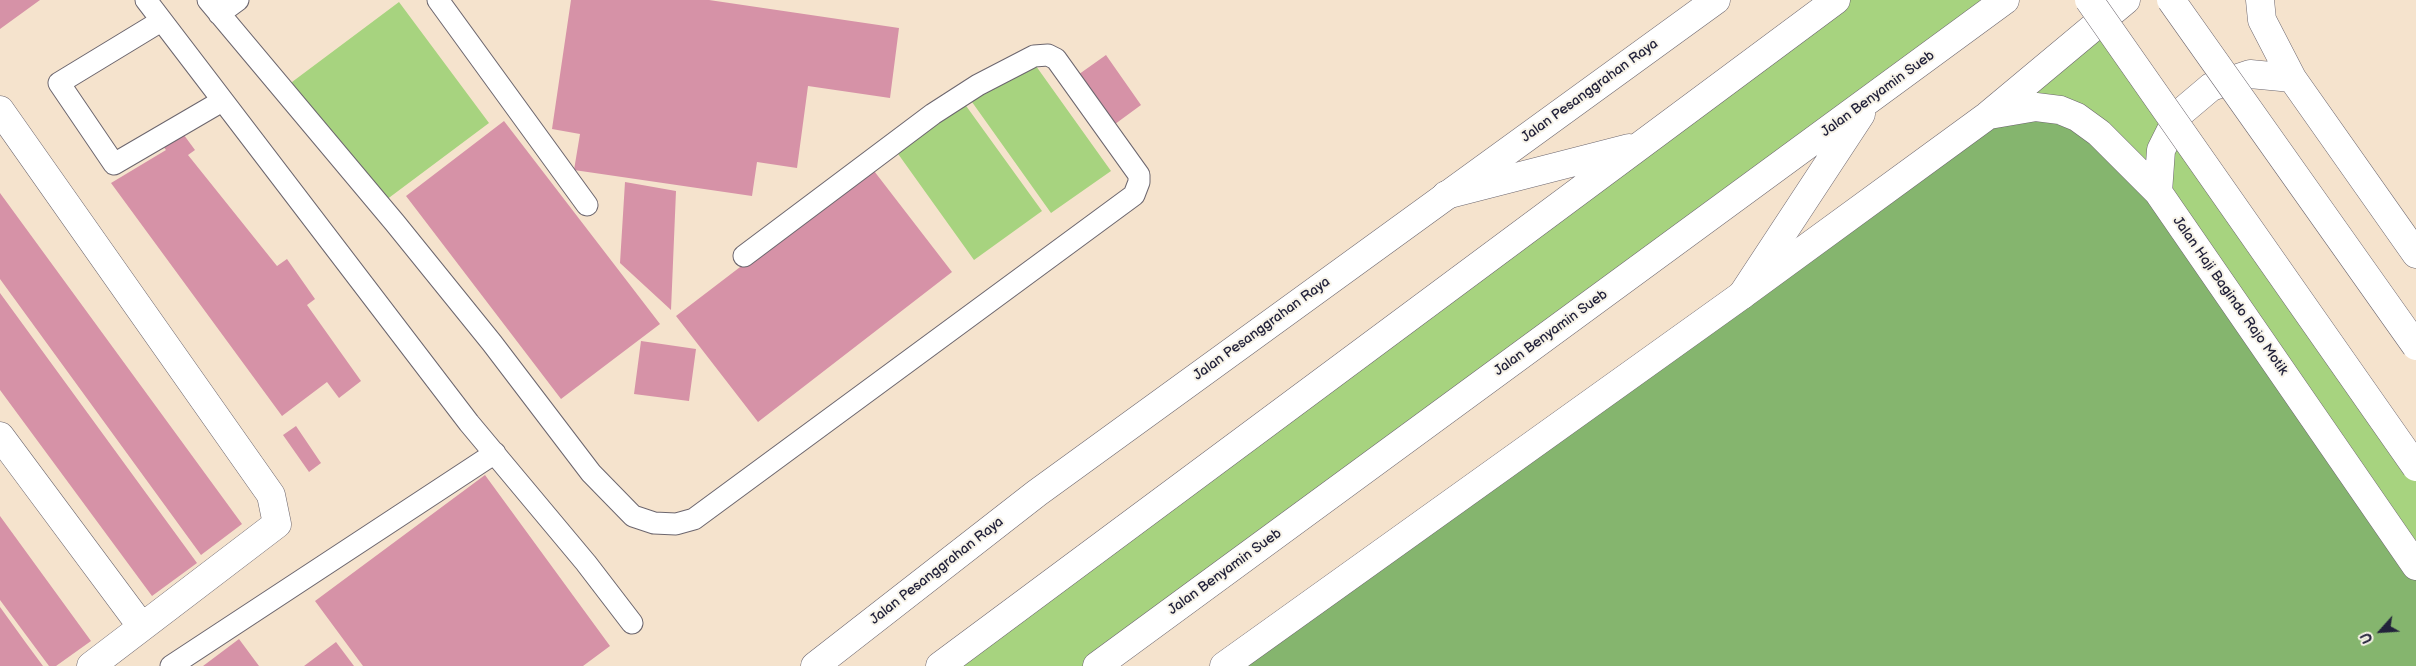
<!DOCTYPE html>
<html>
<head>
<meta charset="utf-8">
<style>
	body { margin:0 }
	#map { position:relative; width:2416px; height:666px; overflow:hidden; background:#f5e3cd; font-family:"Balsamiq Sans",sans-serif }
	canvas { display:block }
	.north { position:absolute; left:2356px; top:606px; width:50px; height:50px; -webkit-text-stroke:4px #f7f3e8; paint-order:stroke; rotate:244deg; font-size:14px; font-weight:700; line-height:20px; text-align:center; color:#22223b }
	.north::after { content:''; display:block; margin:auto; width:18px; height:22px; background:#22223b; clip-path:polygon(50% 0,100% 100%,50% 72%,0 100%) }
</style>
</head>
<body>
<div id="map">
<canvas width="2416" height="666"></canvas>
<div class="north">U</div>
</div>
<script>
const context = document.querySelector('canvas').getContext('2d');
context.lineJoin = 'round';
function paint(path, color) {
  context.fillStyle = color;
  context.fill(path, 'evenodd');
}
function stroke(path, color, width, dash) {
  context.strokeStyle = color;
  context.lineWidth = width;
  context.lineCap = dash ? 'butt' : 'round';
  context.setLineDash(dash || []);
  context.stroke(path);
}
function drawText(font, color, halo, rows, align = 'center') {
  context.font = font + ' "Balsamiq Sans",sans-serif';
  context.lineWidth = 4;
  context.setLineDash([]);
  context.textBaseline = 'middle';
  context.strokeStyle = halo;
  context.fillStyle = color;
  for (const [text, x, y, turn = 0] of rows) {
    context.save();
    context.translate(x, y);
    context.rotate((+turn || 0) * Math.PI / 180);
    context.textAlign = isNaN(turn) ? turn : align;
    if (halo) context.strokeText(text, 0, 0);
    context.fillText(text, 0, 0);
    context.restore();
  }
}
const green = new Path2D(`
	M1836,0H2008L1097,666H943Z
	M399,2L489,123L378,206L288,85Z
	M2102,18L2416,467V566L1987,116Z
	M1031,59L1111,171L1051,213L972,102Z
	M964,103L1042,211L974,260L896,151Z`);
const forest = new Path2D(`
	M2036,107L2099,133L2416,572V666H1246L1987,116Z`);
const building = new Path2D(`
	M0,0H40L0,29Z
	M571,0H709L899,28L890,98L808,86L797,168L757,162L752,196L574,170L580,134L552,129Z
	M1106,55L1141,105L1111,127L1075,77Z
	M504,121L660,324L561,399L406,196Z
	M181,131L195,150L188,155L277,266L287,259L315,299L307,305L361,381L339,398L327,382L282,416L111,183L166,150L162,145Z
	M871,167L952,272L758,422L676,316Z
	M625,182L676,191L671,310L620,263Z
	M0,193L242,524L201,555L0,279Z
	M0,293L197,563L152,596L0,390Z
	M641,341L696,349L689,401L634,394Z
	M296,426L321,463L309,472L283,435Z
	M485,475L610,646L583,666H363L315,601Z
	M0,516L91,641L56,666H49L0,600Z
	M0,607L26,643L43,666H0Z
	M239,639L259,666H203Z
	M336,642L354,666H304Z`);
const lane = new Path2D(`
	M146,0L469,423L586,563L632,623
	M208,0L395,223L492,343L591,473L633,516L654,523L676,524L694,519L1134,195L1139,182V175L1056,59L1048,55L1034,56L978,85L933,114L744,256
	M438,0L587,205
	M219,14L238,0
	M161,21L59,83L114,164L222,101
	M171,666L495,453`);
const street = new Path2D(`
	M0,110L271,495L277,524L91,666
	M0,436L142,627`);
const secondary = new Path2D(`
	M2260,0L2262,20L2292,78L2416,254
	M1989,115L2036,107L2060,110L2077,117L2099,133L2158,192L2416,566
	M2158,192L2161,150L2179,114L2211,87L2250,74L2292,78
	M815,666L1037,493L1716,0
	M1224,666L1742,295L1987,116L2126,0`);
const primary = new Path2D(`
	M1446,195L1629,148
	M1742,295L1861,114
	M940,666L1836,0
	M1097,666L2005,0`);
const secondaryBridge = new Path2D(`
	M2089,0L2416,467
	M2171,0L2416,346`);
const streetNames = [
	["Jalan Pesanggrahan Raya",1590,91,-36],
	["Jalan Benyamin Sueb",1878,94,-36],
	["Jalan Haji Bagindo Rajo Motik",2230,296,55],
	["Jalan Pesanggrahan Raya",1262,329,-36],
	["Jalan Benyamin Sueb",1551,333,-36],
	["Jalan Pesanggrahan Raya",937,571,-38],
	["Jalan Benyamin Sueb",1225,572,-36]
];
paint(green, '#a7d37f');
paint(forest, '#85b56e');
paint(building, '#d692a7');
stroke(lane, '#6c666e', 23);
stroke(street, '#6c666e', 29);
stroke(secondary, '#6c666e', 29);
stroke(primary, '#6c666e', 29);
stroke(lane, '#fff', 21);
stroke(street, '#fff', 28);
stroke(secondary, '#fff', 28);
stroke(primary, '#fff', 28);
stroke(secondaryBridge, '#6c666e', 29, []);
stroke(secondaryBridge, '#fff', 28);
drawText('14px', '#22223b', '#f7f3e8', streetNames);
</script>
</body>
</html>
